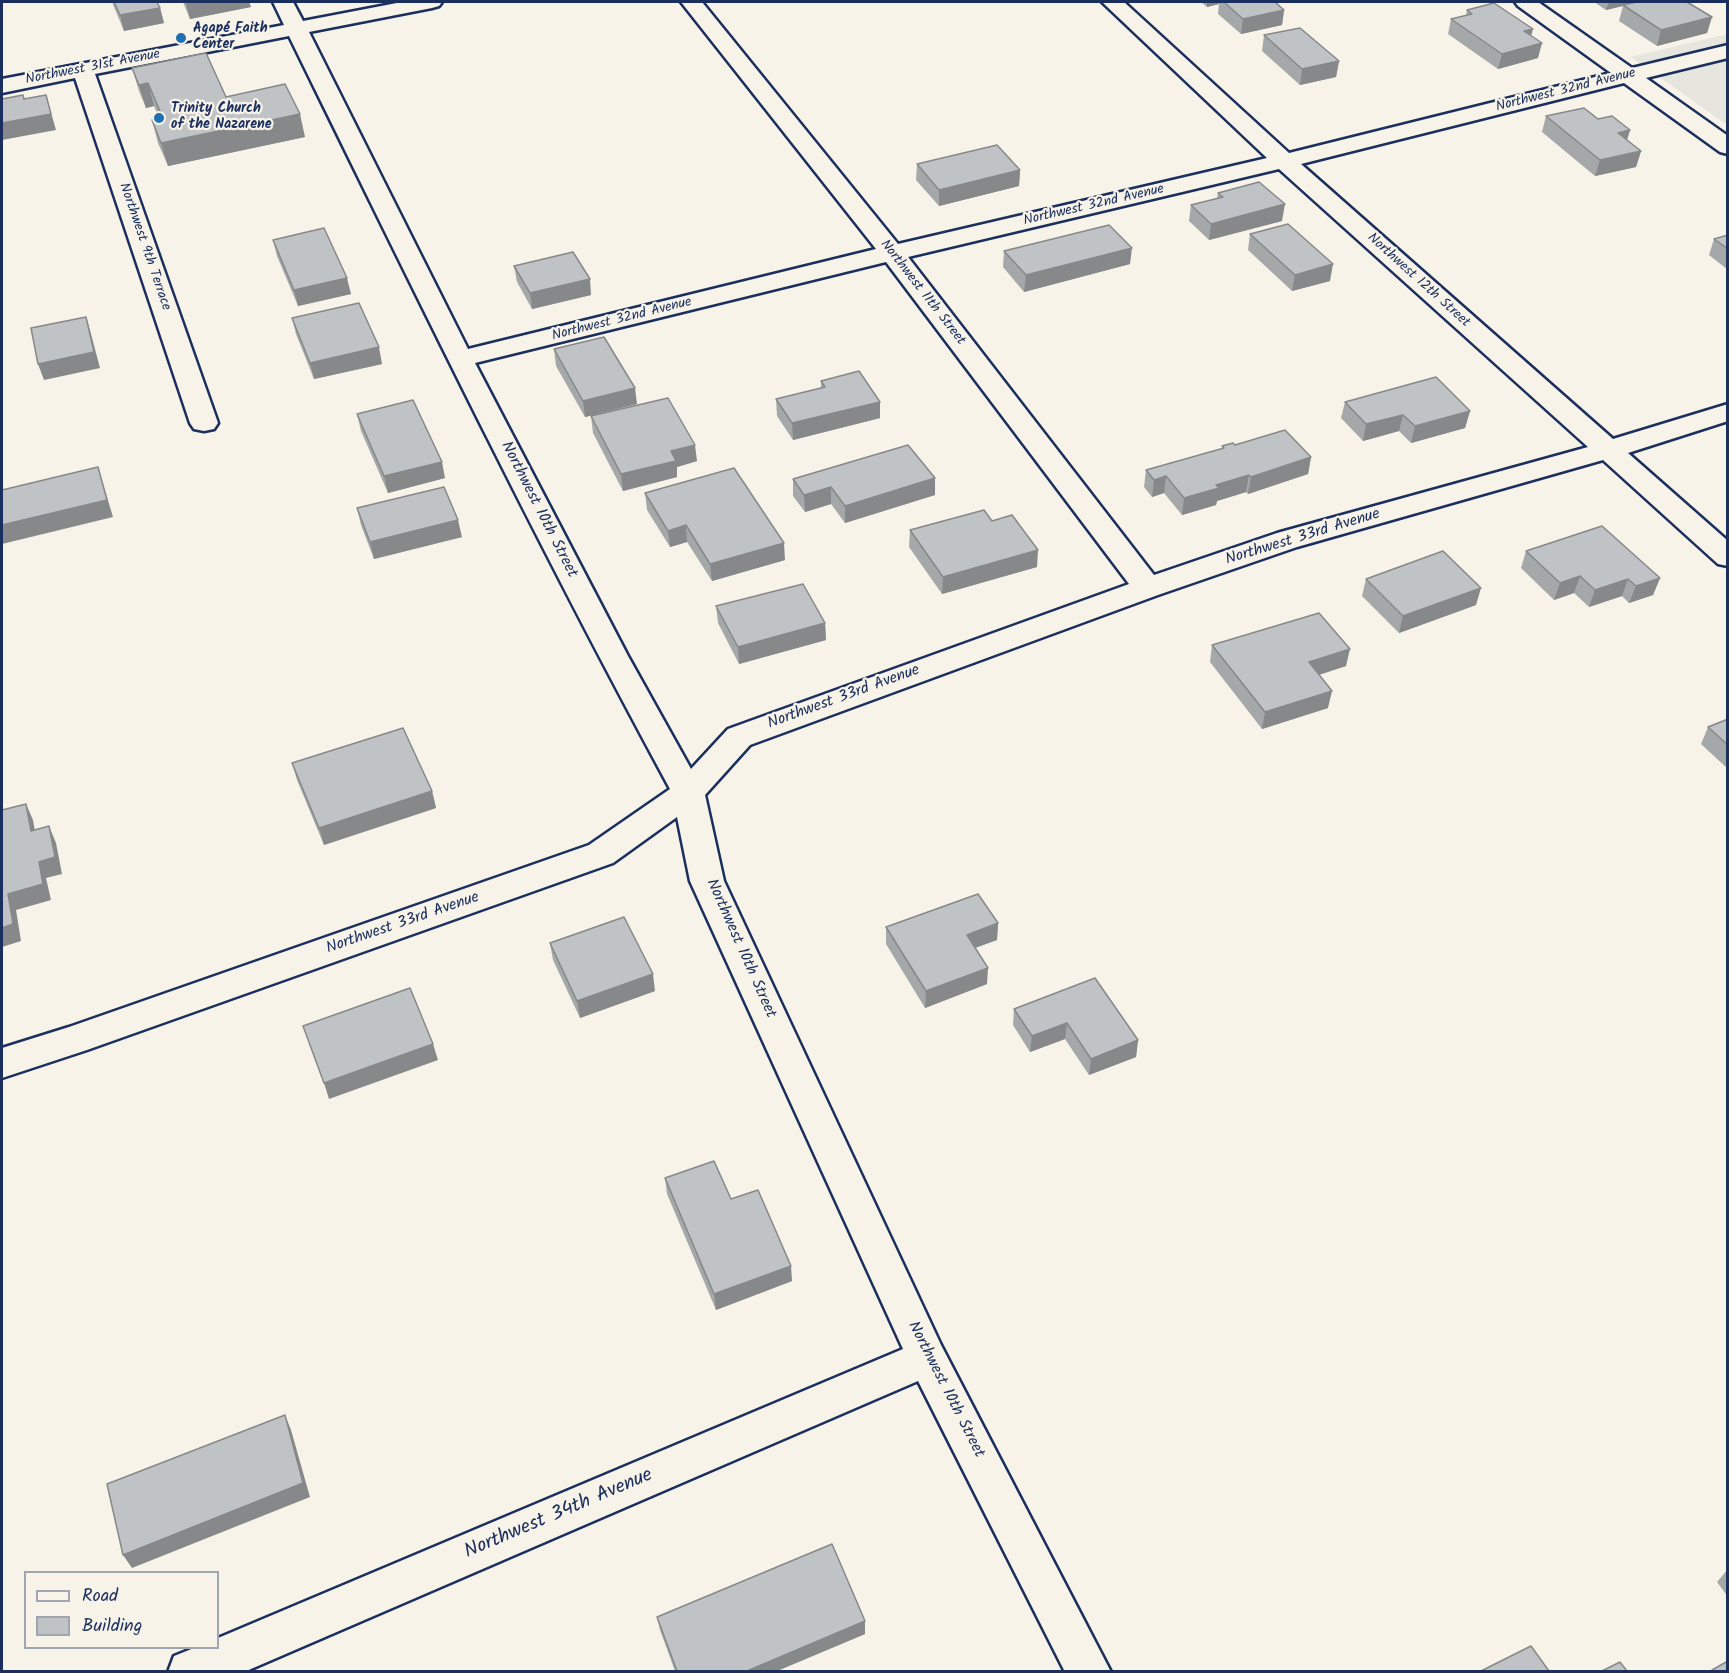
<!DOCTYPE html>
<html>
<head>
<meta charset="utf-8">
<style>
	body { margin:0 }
	#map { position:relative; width:1729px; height:1673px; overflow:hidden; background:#f7f3e8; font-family:Kalam,sans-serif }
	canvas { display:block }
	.frame { position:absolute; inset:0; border:3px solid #1b2f5e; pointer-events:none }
	.legend { position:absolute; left:24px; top:1571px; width:195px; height:78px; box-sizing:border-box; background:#f7f3e8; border:2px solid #9fa5b1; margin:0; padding:8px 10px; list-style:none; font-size:18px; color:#1b2f5e }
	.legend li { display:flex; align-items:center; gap:12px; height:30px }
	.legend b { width:30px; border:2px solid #9fa5b1 }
</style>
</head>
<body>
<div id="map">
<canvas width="1729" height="1673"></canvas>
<div class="frame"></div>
<ul class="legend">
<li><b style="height:8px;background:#f7f3e8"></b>Road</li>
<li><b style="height:16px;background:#c0c3c5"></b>Building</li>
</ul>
</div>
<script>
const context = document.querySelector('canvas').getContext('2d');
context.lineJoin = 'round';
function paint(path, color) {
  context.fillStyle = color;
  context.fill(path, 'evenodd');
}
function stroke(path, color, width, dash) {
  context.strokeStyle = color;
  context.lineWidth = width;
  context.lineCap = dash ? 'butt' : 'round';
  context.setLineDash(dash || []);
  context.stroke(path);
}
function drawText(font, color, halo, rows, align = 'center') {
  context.font = font + ' Kalam,sans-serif';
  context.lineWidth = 4.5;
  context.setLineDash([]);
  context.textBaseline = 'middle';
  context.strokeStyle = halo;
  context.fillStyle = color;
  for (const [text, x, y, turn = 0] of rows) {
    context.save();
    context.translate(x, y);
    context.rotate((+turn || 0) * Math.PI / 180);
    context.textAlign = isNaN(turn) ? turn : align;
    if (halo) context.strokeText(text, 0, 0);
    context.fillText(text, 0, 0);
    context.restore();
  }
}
const built = new Path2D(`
	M1727,34V125L1631,57Z`);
const minor = new Path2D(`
	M273,2H293L303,21L402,2H442L439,6L432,8L309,32L468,349L876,249L681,2H702L898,244L1267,158L1102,2H1124L1289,153L1611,73L1518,6L1515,2H1538L1632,68L1728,45V58L1646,78L1728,136V154L1720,152L1624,83L1301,164L1613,439L1728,404V421L1628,453L1728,541V566L1718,564L1603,460L1297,547L1158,595L750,745L705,795L724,881L941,1345L1111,1672H1065L918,1381L244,1672H168L174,1656L194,1648H218V1638L903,1349L690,881L677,817L613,863L87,1050L2,1078V1048L69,1027L589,845L670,789C536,542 413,289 289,36L95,74L218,423L214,429L204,431L194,429L190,423L75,78L2,93V79L284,25ZM1279,169L1588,447L1277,533L1154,575L908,257ZM886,262L1129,584L728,729L691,769L628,656L475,363Z`);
const wall = new Path2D(`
	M112,2H157L160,8L164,23L124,31Z
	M183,2H249L251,7L190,19Z
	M1201,2H1275L1284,10L1282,25L1241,34L1218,14L1219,4L1207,7Z
	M1594,2H1687L1712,17L1707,33L1657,46L1619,21L1623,6L1606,10Z
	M1467,10L1531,36L1538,58L1498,69L1448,34L1451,19L1466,15Z
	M1264,35L1339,61L1336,77L1300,85L1262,51Z
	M132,68L305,137L168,166L158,143L152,120L159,118L154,106L146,108L139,91Z
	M1546,116L1598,119L1630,130L1627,140L1641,151L1636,167L1595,176L1542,132Z
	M917,164L1020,170L1019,186L939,206L916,180Z
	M1218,193L1282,221L1209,240L1189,221L1191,205L1217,198Z
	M1250,234L1330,281L1292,291L1248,250Z
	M1728,235V270L1709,255L1714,239Z
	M273,240L351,294L298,306L277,256Z
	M1004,251L1130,264L1024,292L1003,267Z
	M514,266L591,295L532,309L517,282Z
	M292,318L382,364L314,379L296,334Z
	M554,349L637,404L585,417L556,366Z
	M821,381L880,418L793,440L777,416L776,399L821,388Z
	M1345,402L1470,411L1465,428L1411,443L1399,431L1363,441L1341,418Z
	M357,414L445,478L388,493L361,431Z
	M591,416L697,461L677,467V477L623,491L593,433Z
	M1235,445L1311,457L1308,474L1248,494L1246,492L1217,501L1216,505L1182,515L1164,493L1152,497L1144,487L1146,470L1222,449V446Z
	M935,478V495L845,523L831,504L805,512L793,496V479Z
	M645,493L785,560L712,581L687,542L670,547L647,510Z
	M357,508L462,537L374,559L361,525Z
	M992,521L1037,567L942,594L909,547L910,530Z
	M1526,551L1660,578L1653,595L1629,603L1622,596L1589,607L1574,593L1554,600L1521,568Z
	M1366,579L1476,605L1399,633L1362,596Z
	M716,606L825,623L826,640L739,664L718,623Z
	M1212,645L1346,666L1319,675L1328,708L1262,729L1210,662Z
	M1728,719V769L1701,744L1708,727Z
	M292,763L432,791L436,808L324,845L297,780Z
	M998,923L997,940L975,948L987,984L925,1008L886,944V927Z
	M550,943L655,991L580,1018L553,960Z
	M1014,1009L1138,1040L1136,1057L1089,1075L1065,1039L1030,1052L1013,1025Z
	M665,1178L731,1199L792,1281L716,1310L667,1194Z
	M1728,1569V1597L1717,1582Z
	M657,1617L865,1634L777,1671H675L660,1630Z`);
const shadedWall = new Path2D(`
	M195,2H249L251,7L190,19L186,3Z
	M1207,2H1219V4L1207,7Z
	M1609,2H1639L1606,10Z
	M160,8L164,23L124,31L120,15Z
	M1284,10L1282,25L1241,34L1243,19Z
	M1712,17L1707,33L1657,46L1661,30Z
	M1533,29L1529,44L1524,31Z
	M1542,43L1538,58L1498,69L1502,54Z
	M1339,61L1336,77L1300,85L1302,69Z
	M148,83L154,106L146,108L139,85Z
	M46,95L56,130L2,140V123Z
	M300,114L305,137L168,166L161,143Z
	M1630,130L1625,146L1618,133Z
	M1641,151L1636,167L1595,176L1600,160Z
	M1020,170L1019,186L939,206V190Z
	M1285,204L1282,221L1209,240L1211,224Z
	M1132,248L1130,264L1024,292L1026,275Z
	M1333,264L1330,281L1292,291L1295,275Z
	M347,278L351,294L298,306L294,290Z
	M590,279L591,295L532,309L530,293Z
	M86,317L91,334L100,368L44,380L38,364Z
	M379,347L382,364L314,379L310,363Z
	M635,388L637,404L585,417L583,401Z
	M880,402V418L793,440L792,423Z
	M1470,411L1465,428L1411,443L1415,426Z
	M1403,415L1399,431L1363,441L1366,424Z
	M695,445L697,461L677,467V477L623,491L621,474L671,451Z
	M1311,457L1308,474L1248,494L1251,477Z
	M442,462L445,478L388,493L384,476Z
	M98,467L113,517L2,544V525Z
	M1249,475L1246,492L1217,501L1216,505L1182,515L1184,498L1216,485Z
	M1166,476L1164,493L1152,497L1154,480Z
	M935,478V495L845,523V506Z
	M831,487V504L805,512L804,495Z
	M458,520L462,537L374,559L370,542Z
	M686,525L687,542L670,547L668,531Z
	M784,543L785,560L712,581L710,564Z
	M1038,550L1037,567L942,594L943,577Z
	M1580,576L1574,593L1554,600L1560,583Z
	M1660,578L1653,595L1629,603L1636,586Z
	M1628,579L1622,596L1589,607L1595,590Z
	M1481,588L1476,605L1399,633L1403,616Z
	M825,623L826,640L739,664L738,647Z
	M1350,649L1346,666L1305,679L1309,662Z
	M1332,691L1328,708L1262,729L1265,712Z
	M432,791L436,808L324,845L319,828Z
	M26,804L33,820L38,848L31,831Z
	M49,826L56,843L62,874L46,878L51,900L16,910L21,941L2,947V928L8,894L39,862Z
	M998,923L997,940L966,951L967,935Z
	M988,968L987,984L925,1008L926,991Z
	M653,974L655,991L580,1018L577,1001Z
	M1067,1023L1065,1039L1030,1052L1032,1036Z
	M1138,1040L1136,1057L1089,1075L1091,1059Z
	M433,1044L438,1060L329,1099L324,1083Z
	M791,1266L792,1281L716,1310L714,1294Z
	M285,1415L291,1430L310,1497L132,1568L123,1555Z
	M865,1621V1634L777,1671H747Z`);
const building = new Path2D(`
	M114,2H157L160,8L120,15Z
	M1224,2H1275L1284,10L1243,19Z
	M1637,2H1687L1712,17L1661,30L1623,5Z
	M1494,3L1533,29L1524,31L1542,43L1502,54L1451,19L1472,14L1467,10Z
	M1300,28L1339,61L1302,69L1264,35Z
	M206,53L226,97L285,84L300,114L161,143L152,120L163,118L148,83L139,85L132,68Z
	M23,95L24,99L46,95L51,114L2,123V99Z
	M1584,108L1598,119L1612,116L1630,130L1618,133L1641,151L1600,160L1546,116Z
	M997,145L1020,170L939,190L917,164Z
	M1259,182L1285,204L1211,224L1191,205L1223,197L1218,193Z
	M1288,224L1333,264L1295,275L1250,234Z
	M1109,225L1132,248L1026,275L1004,251Z
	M324,228L347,278L294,290L273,240Z
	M1728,235V249L1714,239Z
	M573,252L590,279L530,293L514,266Z
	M359,303L379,347L310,363L292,318Z
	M86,317L94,352L38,364L31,328Z
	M604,337L635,388L583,401L554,349Z
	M859,371L880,402L792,423L776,399L825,387L821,381Z
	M1436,377L1470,411L1415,426L1403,415L1366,424L1345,402Z
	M668,398L695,445L671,451L676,461L621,474L591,416Z
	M413,400L442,462L384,476L357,414Z
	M1285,430L1311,457L1251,477L1249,475L1216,485L1219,488L1184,498L1166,476L1154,480L1146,470L1224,448L1222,446L1233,443L1235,445Z
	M908,445L935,478L845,506L831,487L804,495L793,479Z
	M98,467L107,500L2,525V490Z
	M734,468L784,543L710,564L686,525L668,531L645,493Z
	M444,487L458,520L370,542L357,508Z
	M984,510L992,521L1012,515L1038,550L943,577L910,530Z
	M1602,526L1660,578L1636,586L1628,579L1595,590L1580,576L1560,583L1526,551Z
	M1443,551L1481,588L1403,616L1366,579Z
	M803,584L825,623L738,647L716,606Z
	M1319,613L1350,649L1309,662L1332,691L1265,712L1212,645Z
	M1728,719V745L1708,727Z
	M403,728L432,791L319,828L292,763Z
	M26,804L31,831L49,826L55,857L39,862L43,884L8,894L13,924L2,928V810Z
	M978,894L998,923L967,935L988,968L926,991L886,927Z
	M624,917L653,974L577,1001L550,943Z
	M1095,978L1138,1040L1091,1059L1067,1023L1032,1036L1014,1009Z
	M410,988L433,1044L324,1083L303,1026Z
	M714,1161L731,1199L758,1190L791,1266L714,1294L665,1178Z
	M285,1415L303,1483L123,1555L107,1484Z
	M832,1544L865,1621L747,1671H677L657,1617Z
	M1531,1646L1549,1671H1481Z
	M1728,1661V1671H1714L1712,1670Z
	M1620,1662L1627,1671H1602Z`);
const markers = [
	[181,38,6,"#1f6fb2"],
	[159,118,6,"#1f6fb2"]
];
const farPoinames = [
	["Agapé Faith",193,30],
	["Center",193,46],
	["Trinity Church",171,110],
	["of the Nazarene",171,126]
];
const farStreetnames = [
	["Northwest 31st Avenue",93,68,-11],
	["Northwest 32nd Avenue",1566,91,-14],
	["Northwest 32nd Avenue",1094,206,-13],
	["Northwest 9th Terrace",144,247,71],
	["Northwest 12th Street",1418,281,42],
	["Northwest 11th Street",922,293,52],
	["Northwest 32nd Avenue",622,320,-14]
];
const streetNames = [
	["Northwest 10th Street",538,510,63],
	["Northwest 33rd Avenue",1303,538,-17],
	["Northwest 33rd Avenue",844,698,-20],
	["Northwest 33rd Avenue",403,924,-19],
	["Northwest 10th Street",740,949,66],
	["Northwest 10th Street",945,1390,63]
];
const nearStreetnames = [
	["Northwest 34th Avenue",559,1515,-23]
];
paint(built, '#e6e5de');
stroke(minor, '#1b2f5e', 5);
paint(minor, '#f7f3e8');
paint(wall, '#a5a8a9');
paint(shadedWall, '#86888a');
paint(building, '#c0c3c5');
stroke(building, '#86888a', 1.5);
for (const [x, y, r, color] of markers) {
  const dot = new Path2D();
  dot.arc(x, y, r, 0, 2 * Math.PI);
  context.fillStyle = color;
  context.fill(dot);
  stroke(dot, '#f7f3e8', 2);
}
drawText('bold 14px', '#1b2f5e', '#f7f3e8', farPoinames, 'left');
drawText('14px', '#1b2f5e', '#f7f3e8', farStreetnames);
drawText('16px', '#1b2f5e', '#f7f3e8', streetNames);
drawText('20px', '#1b2f5e', '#f7f3e8', nearStreetnames);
</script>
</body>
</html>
